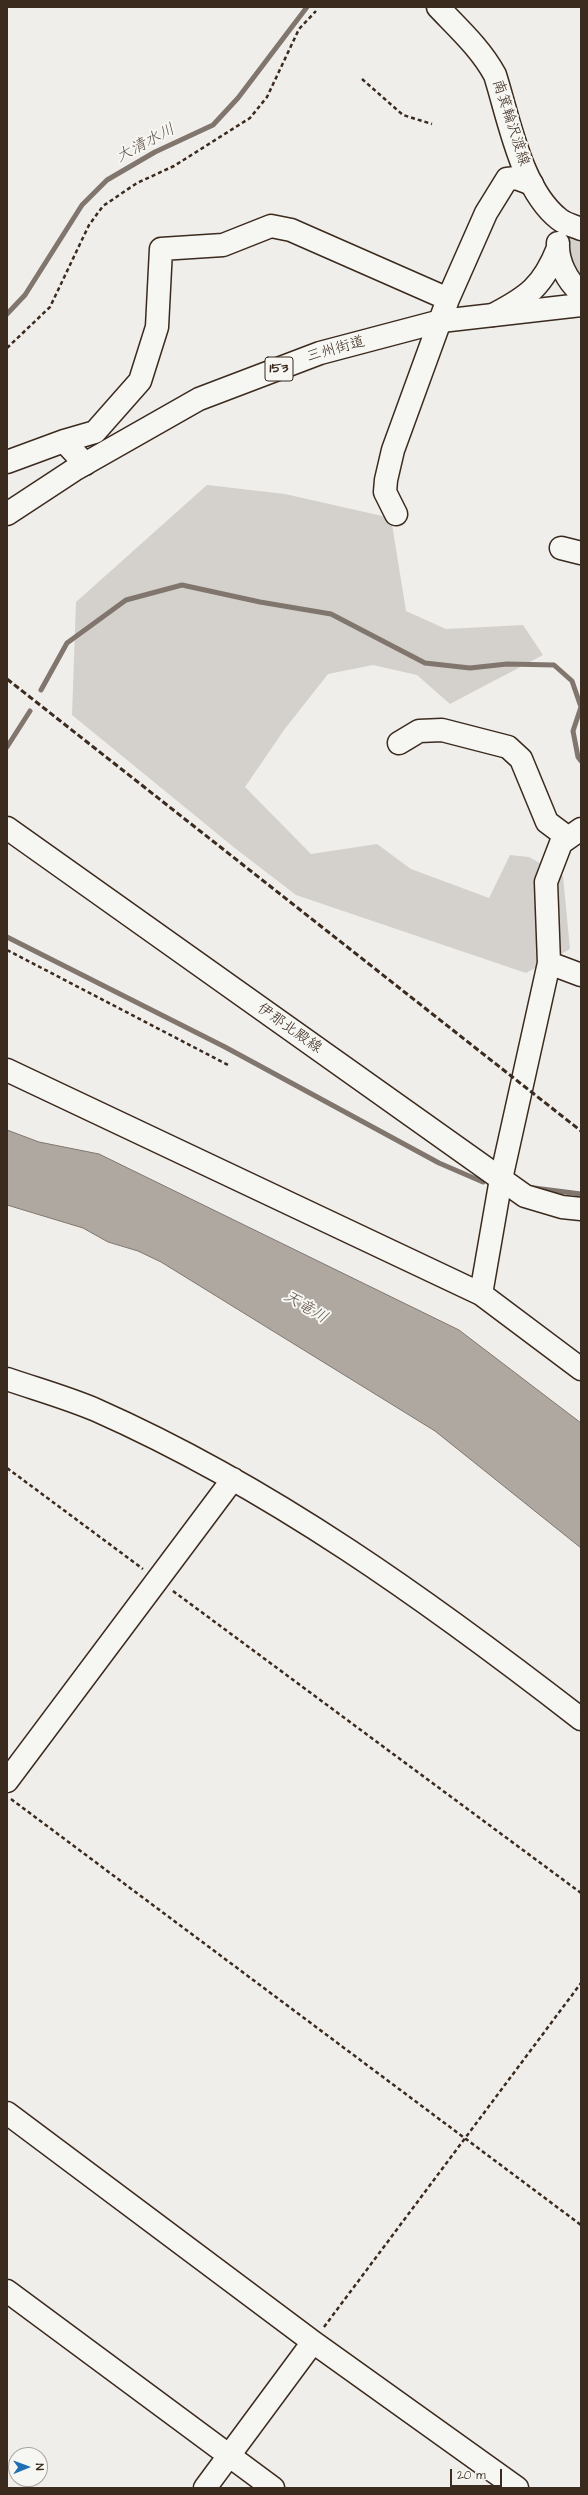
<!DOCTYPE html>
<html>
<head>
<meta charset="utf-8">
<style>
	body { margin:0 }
	#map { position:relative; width:588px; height:2495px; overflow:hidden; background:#efeeea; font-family:"Architects Daughter",sans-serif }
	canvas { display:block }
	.frame { position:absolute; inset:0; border:8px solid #3b2a1e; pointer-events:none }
	.north { position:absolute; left:8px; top:2447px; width:40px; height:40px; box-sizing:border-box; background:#f6f6f2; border:1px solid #aba49d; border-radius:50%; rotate:89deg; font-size:11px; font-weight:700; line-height:16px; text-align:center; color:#3b2a1e }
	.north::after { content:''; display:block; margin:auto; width:14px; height:18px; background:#1f6fb2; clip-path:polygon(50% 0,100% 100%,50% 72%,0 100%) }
	.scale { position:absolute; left:450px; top:2469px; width:52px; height:18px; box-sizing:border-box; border:2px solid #3b2a1e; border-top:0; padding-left:5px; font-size:12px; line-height:14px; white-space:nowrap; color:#3b2a1e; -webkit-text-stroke:3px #f6f6f2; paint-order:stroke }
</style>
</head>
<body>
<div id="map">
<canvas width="588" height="2495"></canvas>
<div class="frame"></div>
<div class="north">N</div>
<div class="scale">20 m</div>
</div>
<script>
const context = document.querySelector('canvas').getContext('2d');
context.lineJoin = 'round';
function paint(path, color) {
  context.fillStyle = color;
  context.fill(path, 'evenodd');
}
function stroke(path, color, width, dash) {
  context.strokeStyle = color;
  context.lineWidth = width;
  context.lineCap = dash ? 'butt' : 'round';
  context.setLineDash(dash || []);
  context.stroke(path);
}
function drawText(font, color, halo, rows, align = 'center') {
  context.font = font + ' "Architects Daughter","Klee One",sans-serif';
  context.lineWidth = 4;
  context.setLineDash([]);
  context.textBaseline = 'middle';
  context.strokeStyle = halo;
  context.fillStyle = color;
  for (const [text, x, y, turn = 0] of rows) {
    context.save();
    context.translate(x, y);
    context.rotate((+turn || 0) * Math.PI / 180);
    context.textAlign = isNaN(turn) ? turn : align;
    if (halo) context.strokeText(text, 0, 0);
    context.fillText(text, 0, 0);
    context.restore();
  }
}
const green = new Path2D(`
	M575,235L581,238V278C570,268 567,254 569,239Z
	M207,485L285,494L391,518L406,611L446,629L523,625L543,655L450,704L417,675L373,665L328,674L284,730L245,787L311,854L377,844L411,869L489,898L510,855L529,857L563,876L570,949L526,973L296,895L236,849L72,715L76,602Z`);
const water = new Path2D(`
	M7,1130L39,1142L99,1154L459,1330L581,1423V1548L435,1431L161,1262L138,1251L108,1242L83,1228L7,1205Z`);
const stream = new Path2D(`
	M7,314L25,295L82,205L107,180L155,152L213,125L238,98L307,7
	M41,690L67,643L126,600L182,585L260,602L331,614L425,663L470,668L507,664L554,665L572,681L581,707L573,731L578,757L581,761
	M7,747L30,711
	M7,937L225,1047L439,1163L483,1182
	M534,1188L581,1194`);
const path = new Path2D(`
	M362,79L403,115L432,124
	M7,348L50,307L89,225L103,206L137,183L174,166L250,118L267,97L299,29L316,11
	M7,950L230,1066
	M7,1468L143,1569
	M173,1591L581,1893
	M11,1799L581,2225
	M324,2327L581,1983`);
const minor = new Path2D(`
	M64,441L95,432L140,381L157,327L161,249L223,245L271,226L291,230L448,299
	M7,462L64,441L85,464
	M396,514L385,492L386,480L393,450L448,299L486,213L507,179L516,178L532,184
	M561,548L581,553
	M399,743L419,731L442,730L508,747L521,759L547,822L567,837
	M549,963L581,975
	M7,1070L481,1294L581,1369
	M481,1294L501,1179L549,963L546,882L561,843L581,829
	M7,1379C36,1389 68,1398 96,1410C272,1488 430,1602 581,1719
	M7,1781L233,1479
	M7,2113L313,2342L517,2488
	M7,2291L273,2488
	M205,2488L313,2342`);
const major = new Path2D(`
	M438,7C459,29 481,49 495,75C509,119 521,189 559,219C565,224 574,226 581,229
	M558,243C557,261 567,281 581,293
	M493,315C528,297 543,286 558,248
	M7,828L525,1196L562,1207L581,1209`);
const highway = new Path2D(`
	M7,514L74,470L199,399L320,353L441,321L581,305`);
const rail = new Path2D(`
	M7,679L581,1131`);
const shields = [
	[279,369,28]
];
const shieldNames = [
	["153",279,369]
];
const streetNames = [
	["南箕輪沢渡線",510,123,72],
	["三州街道",336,350,-16],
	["伊那北殿線",289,1029,35]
];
const waterNames = [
	["大清水川",146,144,-28],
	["天竜川",305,1308,31]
];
paint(green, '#d4d1cc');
paint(water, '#afa8a1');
stroke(water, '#81766d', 1);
stroke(stream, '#81766d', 5);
stroke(minor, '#3b2a1e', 25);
stroke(major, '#3b2a1e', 25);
stroke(highway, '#3b2a1e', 25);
stroke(path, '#3b2a1e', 2.5, [4, 3]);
stroke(minor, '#f6f6f2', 22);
stroke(major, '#f6f6f2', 22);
stroke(highway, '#f6f6f2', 22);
stroke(rail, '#3b2a1e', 3, [6, 3]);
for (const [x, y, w] of shields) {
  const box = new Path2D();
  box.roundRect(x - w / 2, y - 12, w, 24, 3);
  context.fillStyle = '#f6f6f2';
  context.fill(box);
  stroke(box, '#3b2a1e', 1);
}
drawText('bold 14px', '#3b2a1e', null, shieldNames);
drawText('15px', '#3b2a1e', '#f6f6f2', streetNames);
drawText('italic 16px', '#64564c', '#f6f6f2', waterNames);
</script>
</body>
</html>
